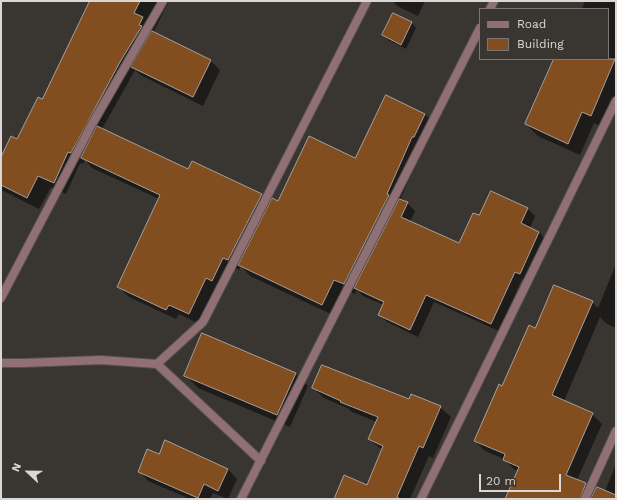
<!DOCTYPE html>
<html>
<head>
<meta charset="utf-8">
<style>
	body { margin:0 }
	#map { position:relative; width:617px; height:500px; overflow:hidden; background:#393531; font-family:"Work Sans",sans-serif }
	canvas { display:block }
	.frame { position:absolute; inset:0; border:2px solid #dbd7d5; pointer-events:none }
	.legend { position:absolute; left:479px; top:8px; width:130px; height:52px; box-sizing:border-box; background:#393531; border:1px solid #7a7673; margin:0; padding:5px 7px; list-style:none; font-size:12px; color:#dbd7d5 }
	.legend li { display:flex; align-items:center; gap:8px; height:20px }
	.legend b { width:20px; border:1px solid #7a7673 }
	.north { position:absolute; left:8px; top:452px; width:40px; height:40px; -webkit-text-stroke:3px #393531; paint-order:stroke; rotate:292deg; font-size:11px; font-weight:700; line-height:16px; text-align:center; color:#dbd7d5 }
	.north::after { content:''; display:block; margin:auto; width:14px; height:18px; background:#dbd7d5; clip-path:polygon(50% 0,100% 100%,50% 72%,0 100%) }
	.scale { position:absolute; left:479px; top:474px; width:82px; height:18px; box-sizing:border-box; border:2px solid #dbd7d5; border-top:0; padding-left:5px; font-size:12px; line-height:14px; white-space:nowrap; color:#dbd7d5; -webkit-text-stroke:3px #393531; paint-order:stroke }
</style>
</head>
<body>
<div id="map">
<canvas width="617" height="500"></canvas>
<div class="frame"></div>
<ul class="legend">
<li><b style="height:5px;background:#907074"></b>Road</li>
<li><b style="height:11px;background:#824e20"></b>Building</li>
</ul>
<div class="north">N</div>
<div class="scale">20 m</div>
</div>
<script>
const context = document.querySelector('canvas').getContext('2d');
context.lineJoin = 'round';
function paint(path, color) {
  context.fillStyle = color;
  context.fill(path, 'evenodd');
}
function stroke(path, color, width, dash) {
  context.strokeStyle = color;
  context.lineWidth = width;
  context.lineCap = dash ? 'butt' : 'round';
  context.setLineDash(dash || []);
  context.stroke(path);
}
const shadow = new Path2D(`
	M92,1H169L153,33L211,61L220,70L203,106L142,76L135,70L102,129L189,170L192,162L262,194L271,203L278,202L356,160L425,114L435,125L425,147H423L400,200L407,203L415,211L410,222L460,245L480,217L527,208L535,216L530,228L539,232L546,240L528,281L522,279L499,331L434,302L418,337L387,322L380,315L384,305L363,296L357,290L355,294L345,290L333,315L250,276L241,266L239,270L233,267L199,324L179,314L176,319L129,297L119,287L159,199L92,168L85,160L83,164L80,163L66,194L51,187L39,209L1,190V159L18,140L42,100Z
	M393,1H425L418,16L397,6Z
	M585,1H616V96L603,127L594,123L580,155L538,136L526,124L555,59H608V9H582Z
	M393,14L412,23L416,28L406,49L388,40L383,35Z
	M616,264V328L607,324L600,317L564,401L592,414L602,424L577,480L586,484L595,493L605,491L616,464V499H507L518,471L514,469L504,459L485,451L475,441L503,387L536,330L592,302L598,308Z
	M295,373L308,386L290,427L198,388L185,375Z
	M313,388L410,400L440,407L451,417L433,458L429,456L410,499H335L368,486L382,450L369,439L377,422L352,412L349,409L324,398Z
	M159,456L228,469L237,479L228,499L213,493L210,499H190L148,481L139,471Z`);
const building = new Path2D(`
	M90,1H140L134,13L143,17L139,25L142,26L120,62L71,153L68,152L54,183L38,176L27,198L1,185V157L11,136L17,139L38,97L42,99Z
	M393,13L412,22L401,45L382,35Z
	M152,31L211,60L193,97L131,67Z
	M554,59H615L591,116L582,112L568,144L525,124Z
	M386,95L425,114L414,137H412L387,194L389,195L344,284L334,280L322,305L238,265L272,198L278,201L309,136L355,158Z
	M97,126L188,169L192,161L262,194L228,260L223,258L212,281L206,278L189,314L169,305L166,310L117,287L160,195L81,158Z
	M491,191L528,208L521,223L539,232L520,274L515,272L491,324L426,295L410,330L378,315L384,302L354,288L399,199L408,202L401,217L459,243L473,213L479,215Z
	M554,285L593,301L552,395L593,413L566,475L586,483L580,499H505L519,467L503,460L505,454L474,441L499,384L502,386L529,325L535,328Z
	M202,333L296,373L277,415L184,376Z
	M322,365L409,399L411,394L441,406L423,448L419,446L397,497L400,499H334L344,475L367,485L383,446L368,439L378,417L340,402L341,401L312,388Z
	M165,440L228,469L218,491L204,484L198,498L138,472L147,449L159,454Z
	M597,487L616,495V499H591Z`);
const street = new Path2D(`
	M490,9L494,1
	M1,298L91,126L163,1
	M1,363H24L101,360L157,364L261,461
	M157,364L203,322L367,1
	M241,499L480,28
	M421,499L616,101
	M585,499L616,431`);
paint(shadow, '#0007');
paint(building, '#824e20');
stroke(building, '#a6a09c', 1);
stroke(street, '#56524f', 10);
stroke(street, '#907074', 8);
</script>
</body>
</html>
